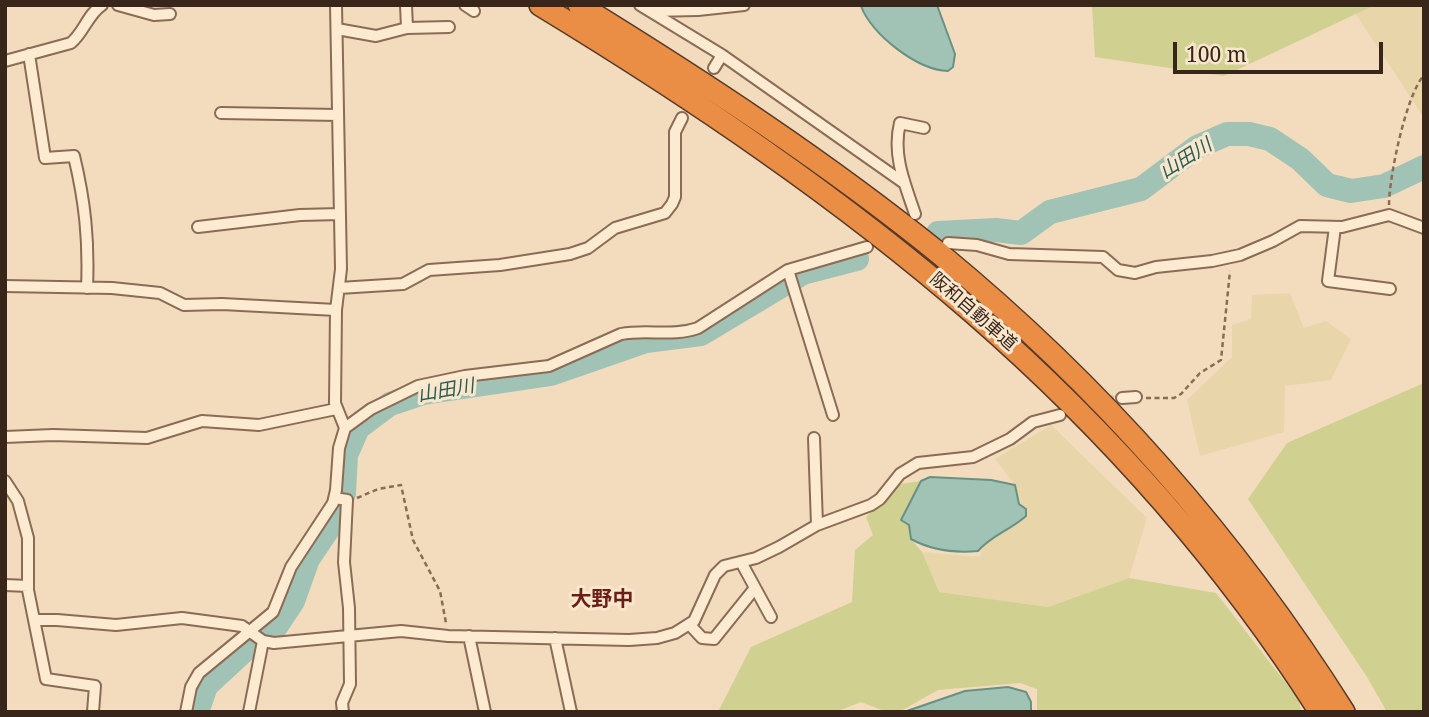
<!DOCTYPE html>
<html>
<head>
<meta charset="utf-8">
<style>
	body { margin:0 }
	#map { position:relative; width:1429px; height:717px; overflow:hidden; background:#f2dcbd; font-family:"Noto Serif",serif }
	canvas { display:block }
	.frame { position:absolute; inset:0; border:7px solid #39261b; pointer-events:none }
	.scale { position:absolute; left:1173px; top:42px; width:210px; height:32px; box-sizing:border-box; border:4px solid #39261b; border-top:0; padding-left:9px; font-size:21px; line-height:24px; white-space:nowrap; color:#39261b; -webkit-text-stroke:5px #f8e7cd; paint-order:stroke }
</style>
</head>
<body>
<div id="map">
<canvas width="1429" height="717"></canvas>
<div class="frame"></div>
<div class="scale">100 m</div>
</div>
<script>
const context = document.querySelector('canvas').getContext('2d');
context.lineJoin = 'round';
function paint(path, color) {
  context.fillStyle = color;
  context.fill(path, 'evenodd');
}
function stroke(path, color, width, dash) {
  context.strokeStyle = color;
  context.lineWidth = width;
  context.lineCap = dash ? 'butt' : 'round';
  context.setLineDash(dash || []);
  context.stroke(path);
}
function drawText(font, color, halo, rows, align = 'center') {
  context.font = font + ' "Noto Serif","Noto Sans JP",serif';
  context.lineWidth = 6;
  context.setLineDash([]);
  context.textBaseline = 'middle';
  context.strokeStyle = halo;
  context.fillStyle = color;
  for (const [text, x, y, turn = 0] of rows) {
    context.save();
    context.translate(x, y);
    context.rotate((+turn || 0) * Math.PI / 180);
    context.textAlign = isNaN(turn) ? turn : align;
    if (halo) context.strokeText(text, 0, 0);
    context.fillText(text, 0, 0);
    context.restore();
  }
}
const farmland = new Path2D(`
	M1375,5H1424V118L1355,13Z
	M1290,293L1304,328L1326,321L1351,339L1331,380L1285,386L1284,432L1200,456L1187,400L1232,357V325L1251,319L1252,295Z
	M1051,425L1147,518L1129,578L1048,607L938,592L922,552L980,557L984,544L1026,517L1015,485L995,459Z`);
const green = new Path2D(`
	M1092,5H1375L1224,76L1095,57Z
	M1424,383V712H1387L1367,677L1248,499L1287,443Z
	M921,481L901,519L909,525L911,539L922,552L939,592L1048,607L1129,578L1216,593L1299,700L1301,712H1037V689L1020,683L938,690L899,712H887L861,702L835,712H718L751,647L852,602L855,550L873,535L866,517L901,484Z`);
const water = new Path2D(`
	M937,5L955,54L953,67L948,71C917,70 871,34 861,6Z
	M930,477L991,480L1015,485L1019,504L1026,509V516C1009,531 992,535 978,551C956,553 931,550 911,539L909,525L901,520L921,481Z
	M1008,687L1026,692L1031,702V712H904L965,691Z`);
const river = new Path2D(`
	M938,233L996,230L1021,233L1050,212L1141,189L1197,147L1227,134H1249L1270,139L1300,159L1327,185L1351,191L1384,186L1424,167
	M197,712L206,686L248,647L273,631L293,601L308,559L337,516L344,493L346,455L358,428L390,404L423,393L551,374L646,341L701,334L803,273L857,259`);
const minorTunnel = new Path2D(`
	M1076,411L1122,398`);
const path = new Path2D(`
	M1389,205C1389,177 1406,95 1424,75
	M1146,398H1174L1181,394L1200,373L1221,360L1230,271
	M357,498L378,489L401,485L413,540L440,591L446,623`);
const minor = new Path2D(`
	M118,5L154,15L170,14
	M406,5L407,28
	M465,5L474,11
	M640,5L722,55L904,183
	M651,11L698,10L744,5
	M337,29L376,36L407,28L449,27
	M29,54L45,158L74,156C85,202 89,240 87,288
	M5,61L71,43C84,32 88,14 102,5
	M714,68L722,55
	M221,113L338,115
	M915,214C905,184 892,155 900,123L924,128
	M198,227L300,215L340,214
	M1335,227L1328,281L1390,289
	M948,243L977,245L1009,254L1103,257L1118,270L1135,273L1156,267L1212,261L1240,255L1273,241L1300,226L1342,227L1389,215L1424,228
	M788,270L833,415
	M5,286L112,288L160,293L184,305L222,304L336,310
	M339,288L403,284L429,270L500,265L570,254L588,248L615,228L665,213L672,204L675,197V132L682,118
	M1122,398L1136,397
	M345,428L371,409L418,386L465,376L549,366L621,334C647,329 673,337 698,328L788,270L867,247
	M5,437L53,435L147,438L202,421L259,425L336,409
	M814,438L817,525
	M5,481L18,501L28,538V590L46,679L95,686L93,712
	M335,498L347,500L344,562L349,608L350,684L342,703L343,712
	M741,562L771,617
	M5,585L28,586
	M34,620H57L116,625L182,618L242,626L263,641L274,643L401,631L448,636L629,640L657,638L675,633L694,621L715,575L724,566L756,558L779,547L817,525L871,505L880,499L900,474L918,463L973,457L1010,439L1033,422L1060,415
	M689,624L702,638L714,639L755,588
	M469,636L485,712
	M555,638L571,712
	M186,712L191,687L199,673L273,612L291,567L333,503L336,490L339,448L345,428L335,403L336,310L341,269L336,5
	M249,712L263,641`);
const motorway = new Path2D(`
	M540,5C851,194 1122,400 1320,712
	M579,5C704,82 826,162 940,254C1098,384 1235,539 1344,712`);
const streetNames = [
	["阪和自動車道",973,312,41]
];
const waterNames = [
	["山田川",1186,159,-32],
	["山田川",446,391,-10]
];
const quarterNames = [
	["大野中",602,600]
];
paint(farmland, '#e8d6aa');
paint(green, '#d0d090');
paint(water, '#a1c3b5');
stroke(water, '#689182', 2);
stroke(river, '#a1c3b5', 24);
stroke(minorTunnel, '#cdb89d', 10, [10, 5]);
stroke(minor, '#8b6b55', 14);
stroke(motorway, '#583a2a', 24);
stroke(path, '#8b6b55', 2.5, [5, 3.5]);
stroke(minor, '#fcead1', 10);
stroke(motorway, '#ea8d45', 21);
drawText('18px', '#39261b', '#f8e7cd', streetNames);
drawText('italic 19px', '#295a51', '#f8e7cd', waterNames);
drawText('bold 21px', '#6a1e16', '#f8e7cd', quarterNames);
</script>
</body>
</html>
